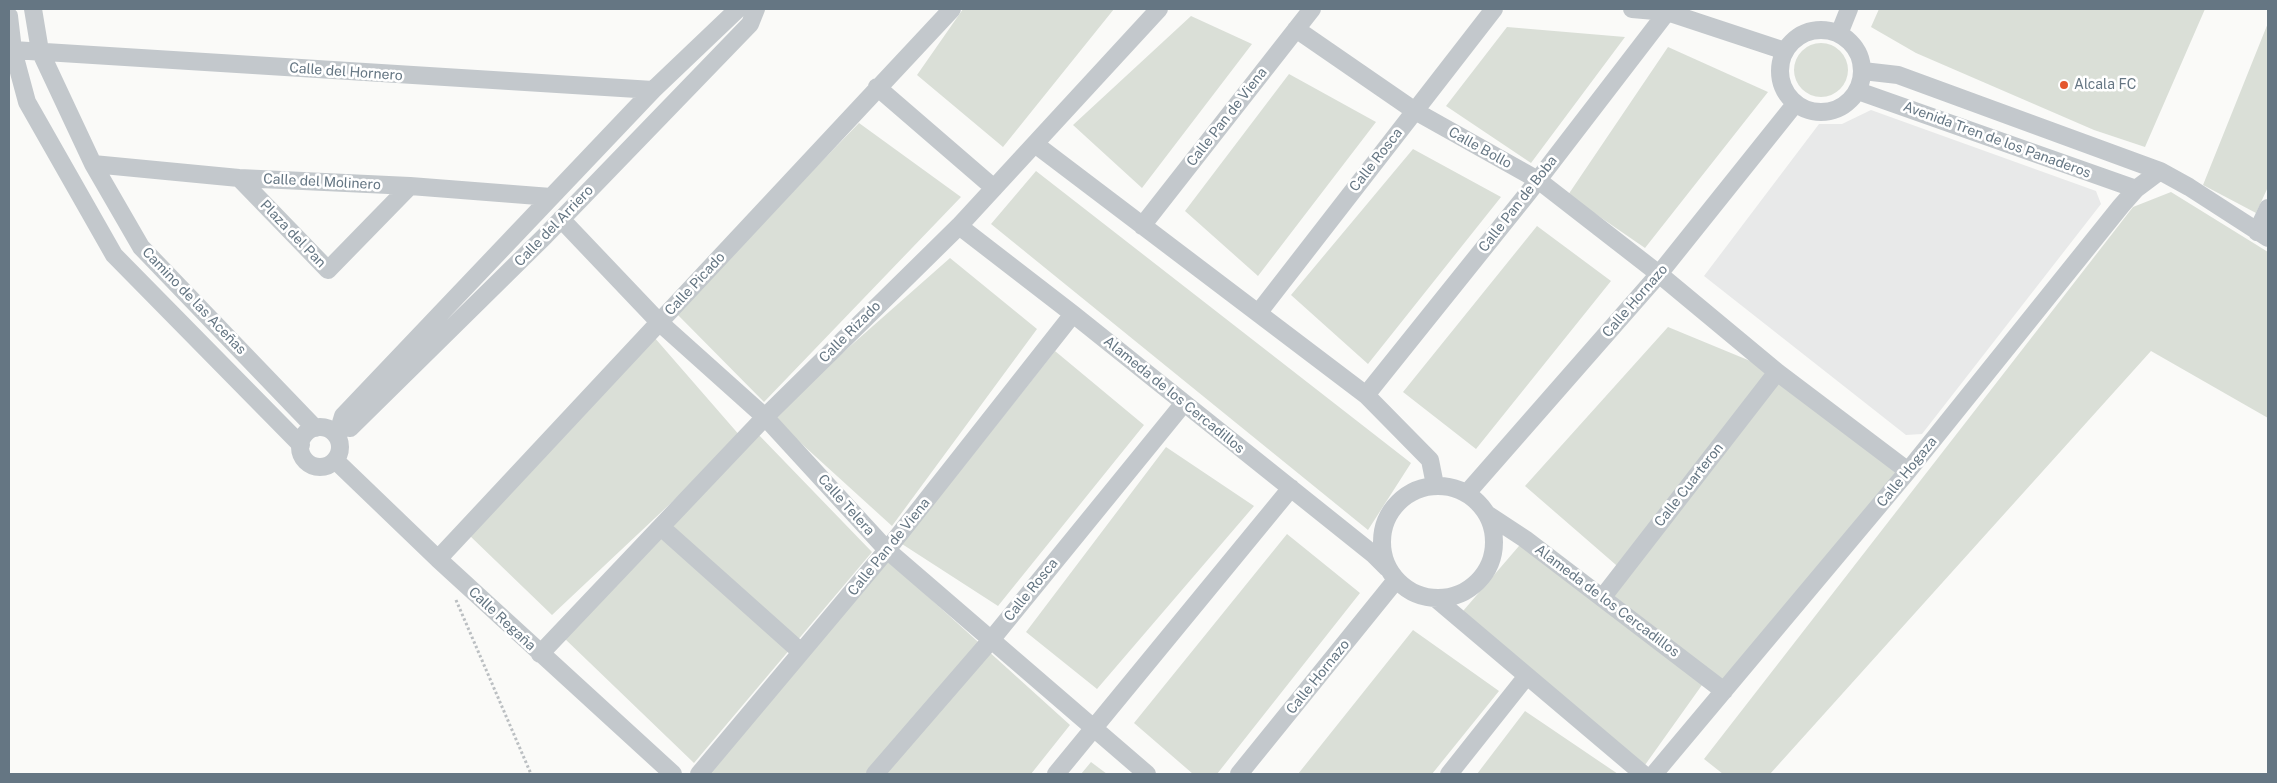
<!DOCTYPE html>
<html>
<head>
<meta charset="utf-8">
<style>
	body { margin:0 }
	#map { position:relative; width:2277px; height:783px; overflow:hidden; background:#fafaf8; font-family:"Public Sans",sans-serif }
	canvas { display:block }
	.frame { position:absolute; inset:0; border:10px solid #657683; pointer-events:none }
</style>
</head>
<body>
<div id="map">
<canvas width="2277" height="783"></canvas>
<div class="frame"></div>
</div>
<script>
const context = document.querySelector('canvas').getContext('2d');
context.lineJoin = 'round';
function paint(path, color) {
  context.fillStyle = color;
  context.fill(path, 'evenodd');
}
function stroke(path, color, width, dash) {
  context.strokeStyle = color;
  context.lineWidth = width;
  context.lineCap = dash ? 'butt' : 'round';
  context.setLineDash(dash || []);
  context.stroke(path);
}
function drawText(font, color, halo, rows, align = 'center') {
  context.font = font + ' "Public Sans",sans-serif';
  context.lineWidth = 5;
  context.setLineDash([]);
  context.textBaseline = 'middle';
  context.strokeStyle = halo;
  context.fillStyle = color;
  for (const [text, x, y, turn = 0] of rows) {
    context.save();
    context.translate(x, y);
    context.rotate((+turn || 0) * Math.PI / 180);
    context.textAlign = isNaN(turn) ? turn : align;
    if (halo) context.strokeText(text, 0, 0);
    context.fillText(text, 0, 0);
    context.restore();
  }
}
const built = new Path2D(`
	M1871,110L2096,191L2101,204L1922,434L1906,435L1704,276L1819,124H1842Z`);
const green = new Path2D(`
	M963,9H1114L1003,147L917,75Z
	M1879,9H2205L2145,147L2094,130L1916,53L1871,27Z
	M1191,16L1252,44L1142,188L1073,125Z
	M2268,23V187L2256,213L2203,185Z
	M1507,27L1625,37L1531,163L1446,106Z
	M1794 70a27 27 0 1 1 54 0a27 27 0 1 1-54 0Z
	M1668,47L1768,92L1645,248L1568,195Z
	M1289,74L1376,122L1258,276L1185,211Z
	M859,123L961,197L764,402L675,312Z
	M1413,149L1501,197L1368,364L1291,295Z
	M1036,171L1411,463L1368,530L991,224Z
	M2171,192L2268,252V418L2151,351L1770,774H1723L1704,759L2133,207Z
	M1537,226L1611,281L1476,449L1403,392Z
	M950,258L1037,329L892,526L771,416Z
	M1668,327L1777,372L1908,471L1724,691L1707,678L1640,772L1457,618L1525,539L1602,598L1623,571L1525,486Z
	M654,337L741,437L552,615L469,535Z
	M1055,351L1144,425L998,606L902,544Z
	M756,432L872,552L694,763L563,637Z
	M1166,447L1254,506L1097,689L1026,632Z
	M1287,534L1360,593L1217,774H1193L1134,723Z
	M882,555L1070,725L1031,774H707Z
	M1413,630L1499,691L1432,774H1298Z
	M1525,711L1618,774H1477Z
	M1091,762L1107,774H1081Z`);
const path = new Path2D(`
	M456,600L531,774`);
const street = new Path2D(`
	M33,9L40,51L93,164L141,247L315,428
	M1632,9L1667,12L1785,51
	M9,16L13,50L27,102L114,255L301,445
	M1296,29L1415,111L1538,180L1659,274L1777,372L1908,471
	M1780 71a41 41 0 1 1 82 0a41 41 0 1 1-82 0Z
	M1839,34L1849,9
	M13,50L653,90
	M1863,71L1898,75L2160,171L2189,187L2268,238
	M877,87L994,188
	M1858,91L2136,189
	M1035,144L1366,395L1430,460L1435,485
	M93,164L239,178L410,186L551,197
	M239,178L328,270L410,186
	M561,219L659,322L765,417L887,550L1147,774
	M959,226L1073,314L1373,554L1387,568
	M1142,226L1312,9
	M2257,232L2268,208
	M1259,312L1494,9
	M1366,395L1528,193L1667,12
	M340,426L350,428L545,236L750,24L756,9
	M300 447a20 20 0 1 1 40 0a20 20 0 1 1-40 0Z
	M333,432L340,426L343,416L653,90L738,9
	M335,460L438,559L673,774
	M1382 542a56 56 0 1 1 112 0a56 56 0 1 1-112 0Z
	M1467,493L1659,274L1795,104
	M1487,514L1525,539L1724,691
	M661,527L801,652
	M438,559L952,9
	M1435,598L1643,774
	M1602,598L1777,372
	M540,654L765,417L959,226L1159,9
	M699,774L887,550L1073,314
	M875,774L991,640L1184,403
	M1056,774L1291,488
	M1239,774L1396,580
	M1449,774L1526,677
	M1654,774L1908,471L2121,206L2136,189L2160,171`);
const markers = [
	[2064,85,5,"#e4572e"]
];
const streetNames = [
	["Calle del Hornero",346,72,4],
	["Calle Pan de Viena",1227,117,-52],
	["Avenida Tren de los Panaderos",1997,140,20],
	["Calle Bollo",1480,148,29],
	["Calle Rosca",1376,160,-52],
	["Calle del Molinero",322,182,3],
	["Calle Pan de Boba",1518,204,-52],
	["Calle del Arriero",554,226,-46],
	["Plaza del Pan",293,234,46],
	["Calle Picado",695,284,-47],
	["Camino de las Aceñas",194,301,46],
	["Calle Hornazo",1635,301,-49],
	["Calle Rizado",850,332,-45],
	["Alameda de los Cercadillos",1174,395,39],
	["Calle Hogaza",1907,472,-51],
	["Calle Cuarteron",1689,485,-52],
	["Calle Telera",846,505,48],
	["Calle Pan de Viena",889,547,-51],
	["Calle Rosca",1031,590,-51],
	["Alameda de los Cercadillos",1607,601,37],
	["Calle Regaña",502,619,43],
	["Calle Hornazo",1318,677,-51]
];
const poiNames = [
	["Alcala FC",2074,85]
];
paint(built, '#e8e9e9');
paint(green, '#dadfd7');
stroke(path, '#bbbfc2', 3, [2.5, 2.5]);
stroke(street, '#c3c8cc', 18);
for (const [x, y, r, color] of markers) {
  const dot = new Path2D();
  dot.arc(x, y, r, 0, 2 * Math.PI);
  context.fillStyle = color;
  context.fill(dot);
  stroke(dot, '#fff', 2);
}
drawText('14px', '#657683', '#fff', streetNames);
drawText('14px', '#657683', '#fff', poiNames, 'left');
</script>
</body>
</html>
